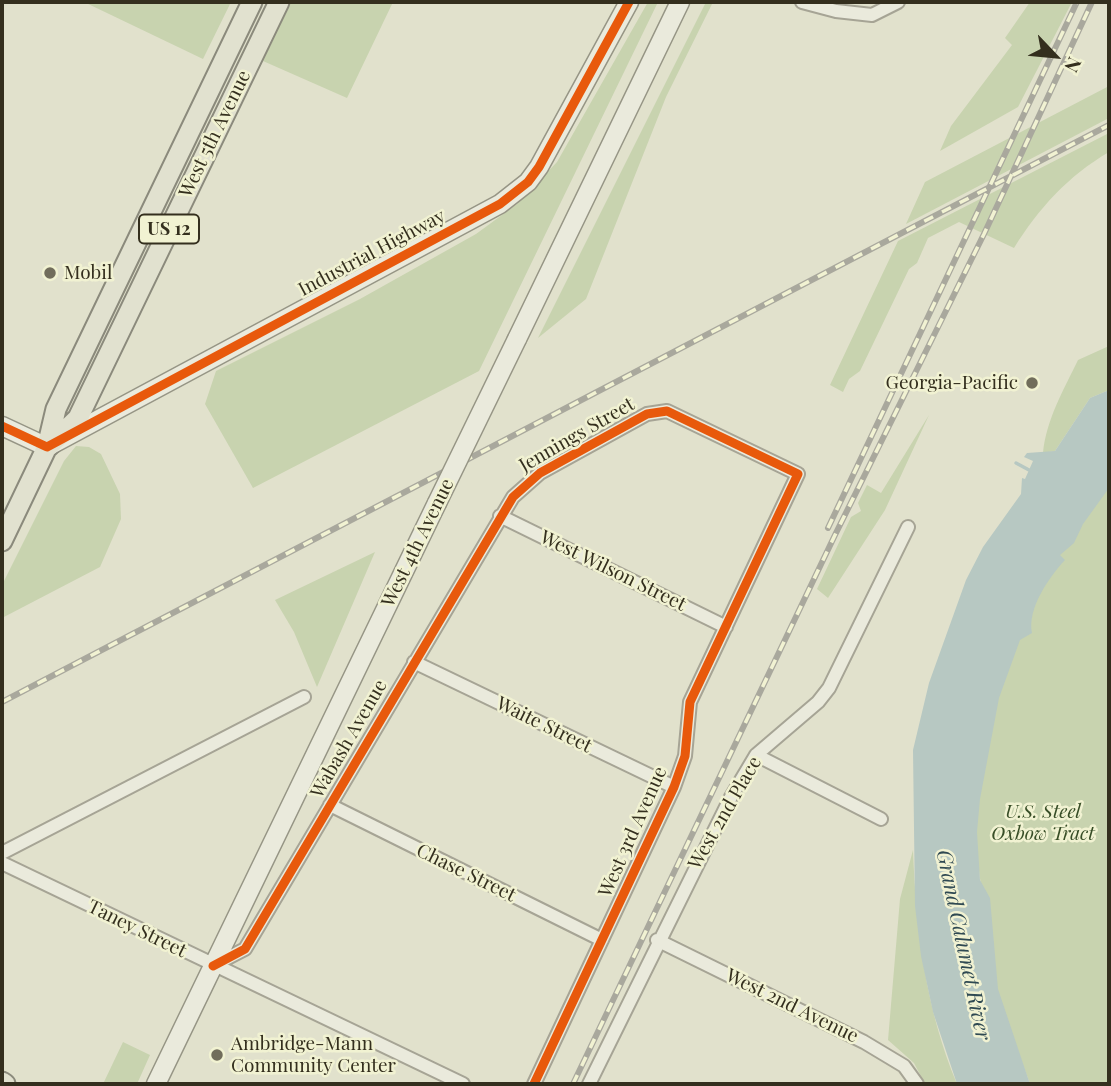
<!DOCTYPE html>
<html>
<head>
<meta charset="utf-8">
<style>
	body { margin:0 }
	#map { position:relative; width:1111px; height:1086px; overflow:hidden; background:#e1e1cc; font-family:"Playfair Display",serif }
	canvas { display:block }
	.frame { position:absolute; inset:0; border:4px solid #342f1e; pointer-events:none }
	.north { position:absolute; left:1020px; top:21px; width:70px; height:70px; -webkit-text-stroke:5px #f1f2d2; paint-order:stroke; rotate:116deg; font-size:19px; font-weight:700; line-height:28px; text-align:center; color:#342f1e }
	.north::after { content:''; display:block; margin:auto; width:24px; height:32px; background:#342f1e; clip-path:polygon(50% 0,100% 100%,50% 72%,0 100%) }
</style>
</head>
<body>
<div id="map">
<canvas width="1111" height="1086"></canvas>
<div class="frame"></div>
<div class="north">N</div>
</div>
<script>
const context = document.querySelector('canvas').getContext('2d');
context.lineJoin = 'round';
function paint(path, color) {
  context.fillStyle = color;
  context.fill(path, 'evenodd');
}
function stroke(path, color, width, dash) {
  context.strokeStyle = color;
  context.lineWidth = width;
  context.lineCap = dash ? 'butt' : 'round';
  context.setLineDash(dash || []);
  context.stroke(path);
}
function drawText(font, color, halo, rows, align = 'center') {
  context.font = font + ' "Playfair Display",serif';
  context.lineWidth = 5;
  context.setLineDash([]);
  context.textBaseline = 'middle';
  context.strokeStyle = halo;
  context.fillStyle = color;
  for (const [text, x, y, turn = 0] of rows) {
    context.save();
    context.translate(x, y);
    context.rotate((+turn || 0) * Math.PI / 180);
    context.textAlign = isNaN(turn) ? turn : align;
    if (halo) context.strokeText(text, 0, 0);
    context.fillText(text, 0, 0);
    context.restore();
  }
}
const green = new Path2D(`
	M84,2H231L203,59Z
	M291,2H393L347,98L263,61Z
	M648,2H658L479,371L253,488L205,404L216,371L360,299L476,234L517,204L557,162Z
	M706,2H713L666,97L586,299L538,338Z
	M1030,2H1072L1018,107L940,151L951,126L1012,45L1005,38Z
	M1109,86V118L906,224L925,182Z
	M1109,133V152C1068,176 1039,208 1014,248L959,222L928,238L917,263L909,269L860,371L849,379L843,392L830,385L898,241Z
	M1109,346V390L1090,398L1055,451L1043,453C1046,420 1064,389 1078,360Z
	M929,415L885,510L828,598L817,589L851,517L861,511L858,503L867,485L881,493Z
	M76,446L89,447L101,454L120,494L121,519L100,567L2,618V585L64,461Z
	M1109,474V1084H1030L995,989L974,834L998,677L1030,595Z
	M375,552L317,687L294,632L275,600Z
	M913,850C916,930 926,1010 957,1084H925L914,1063L888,1040L900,899Z
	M123,1042L150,1055L137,1084H103Z`);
const water = new Path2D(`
	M1109,390V488L1083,524L1074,543L1060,555L1065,560C1049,577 1027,609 1032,633L1020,640L999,698L980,799L977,832L980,880L990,898L998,989L1030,1084H957L933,1012L921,956L915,906L913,750L929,683L966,580L983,547L1021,494L1022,478L1025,479L1033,461L1024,457L1027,453L1055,451L1090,398Z`);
const stream = new Path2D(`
	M1016,463L1029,470`);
const street = new Path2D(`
	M802,2L836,11L872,15L898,2
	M500,516L726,627
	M414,662L674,787
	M756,755L881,819
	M330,805L602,940
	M2,853L304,697
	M2,863L463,1084
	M657,940L864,1042L904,1066L917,1084
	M214,965L245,949L513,497L540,473L647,414L667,411L798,474L690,702L685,756L674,787L534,1084
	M589,1084L731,797L756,755L818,702L829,688L908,527`);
const secondary = new Path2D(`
	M517,339L680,2
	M2,426L47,447L500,204L528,182L539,167L629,2
	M156,1084L437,503`);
const primary = new Path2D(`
	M48,447L78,418L279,2
	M2,541L47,447L56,409L252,2
	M2,1082L5,1084`);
const rail = new Path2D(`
	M828,528L1077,2
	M2,702L1109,125
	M573,1084L835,535L984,234L1092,2`);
const secondaryBridge = new Path2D(`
	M437,503L517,339`);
const cycleway = new Path2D(`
	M2,426L47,447L500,204L528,182L539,167L629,2
	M213,966L245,949L513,497L540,473L647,414L667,411L798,474L690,702L685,756L674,787L534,1084`);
const markers = [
	[50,273,7,"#716d5b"],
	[1032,383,7,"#716d5b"],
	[217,1055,7,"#716d5b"]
];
const shields = [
	[169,229,60]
];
const shieldNames = [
	["US 12",169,229]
];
const streetNames = [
	["West 5th Avenue",215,134,-64],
	["Industrial Highway",372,253,-28],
	["Jennings Street",577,435,-30],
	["West 4th Avenue",418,543,-64],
	["West Wilson Street",613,571,26],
	["Waite Street",544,725,26],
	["Wabash Avenue",349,739,-60],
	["West 2nd Place",725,813,-60],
	["West 3rd Avenue",633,832,-66],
	["Chase Street",466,873,26],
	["Taney Street",137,929,26],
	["West 2nd Avenue",792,1006,26]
];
const poiNames = [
	["Mobil",64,273],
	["Georgia-Pacific",1018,383,"right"],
	["Ambridge-Mann",231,1044],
	["Community Center",231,1066]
];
const parkNames = [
	["U.S. Steel",1043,812],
	["Oxbow Tract",1043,834]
];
const waterNames = [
	["Grand Calumet River",963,945,78]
];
paint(green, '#c8d3af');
paint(water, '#b7c8c2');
stroke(stream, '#b7c8c2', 3.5);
stroke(street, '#a6a495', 16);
stroke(secondary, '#969585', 21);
stroke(primary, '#8b8a7c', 23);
stroke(street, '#eaeadc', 12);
stroke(secondary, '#eaeadc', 18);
stroke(primary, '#e1e1cf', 19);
stroke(rail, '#a9a89d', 6);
stroke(rail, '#f1f2d2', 3.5, [10]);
stroke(secondaryBridge, '#969585', 21, []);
stroke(secondaryBridge, '#eaeadc', 18);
stroke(cycleway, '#e8590c', 9);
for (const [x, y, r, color] of markers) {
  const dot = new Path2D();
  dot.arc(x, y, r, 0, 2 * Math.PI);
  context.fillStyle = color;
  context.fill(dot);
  stroke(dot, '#f1f2d2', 2.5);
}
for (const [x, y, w] of shields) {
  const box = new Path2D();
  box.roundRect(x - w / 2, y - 14.5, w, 29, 5);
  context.fillStyle = '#f1f2d2';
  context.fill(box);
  stroke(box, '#342f1e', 2);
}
drawText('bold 18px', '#342f1e', null, shieldNames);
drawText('19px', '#342f1e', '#f1f2d2', streetNames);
drawText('19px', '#342f1e', '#f1f2d2', poiNames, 'left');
drawText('italic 19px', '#384e27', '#f1f2d2', parkNames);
drawText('italic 21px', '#2f4952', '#f1f2d2', waterNames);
</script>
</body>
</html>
